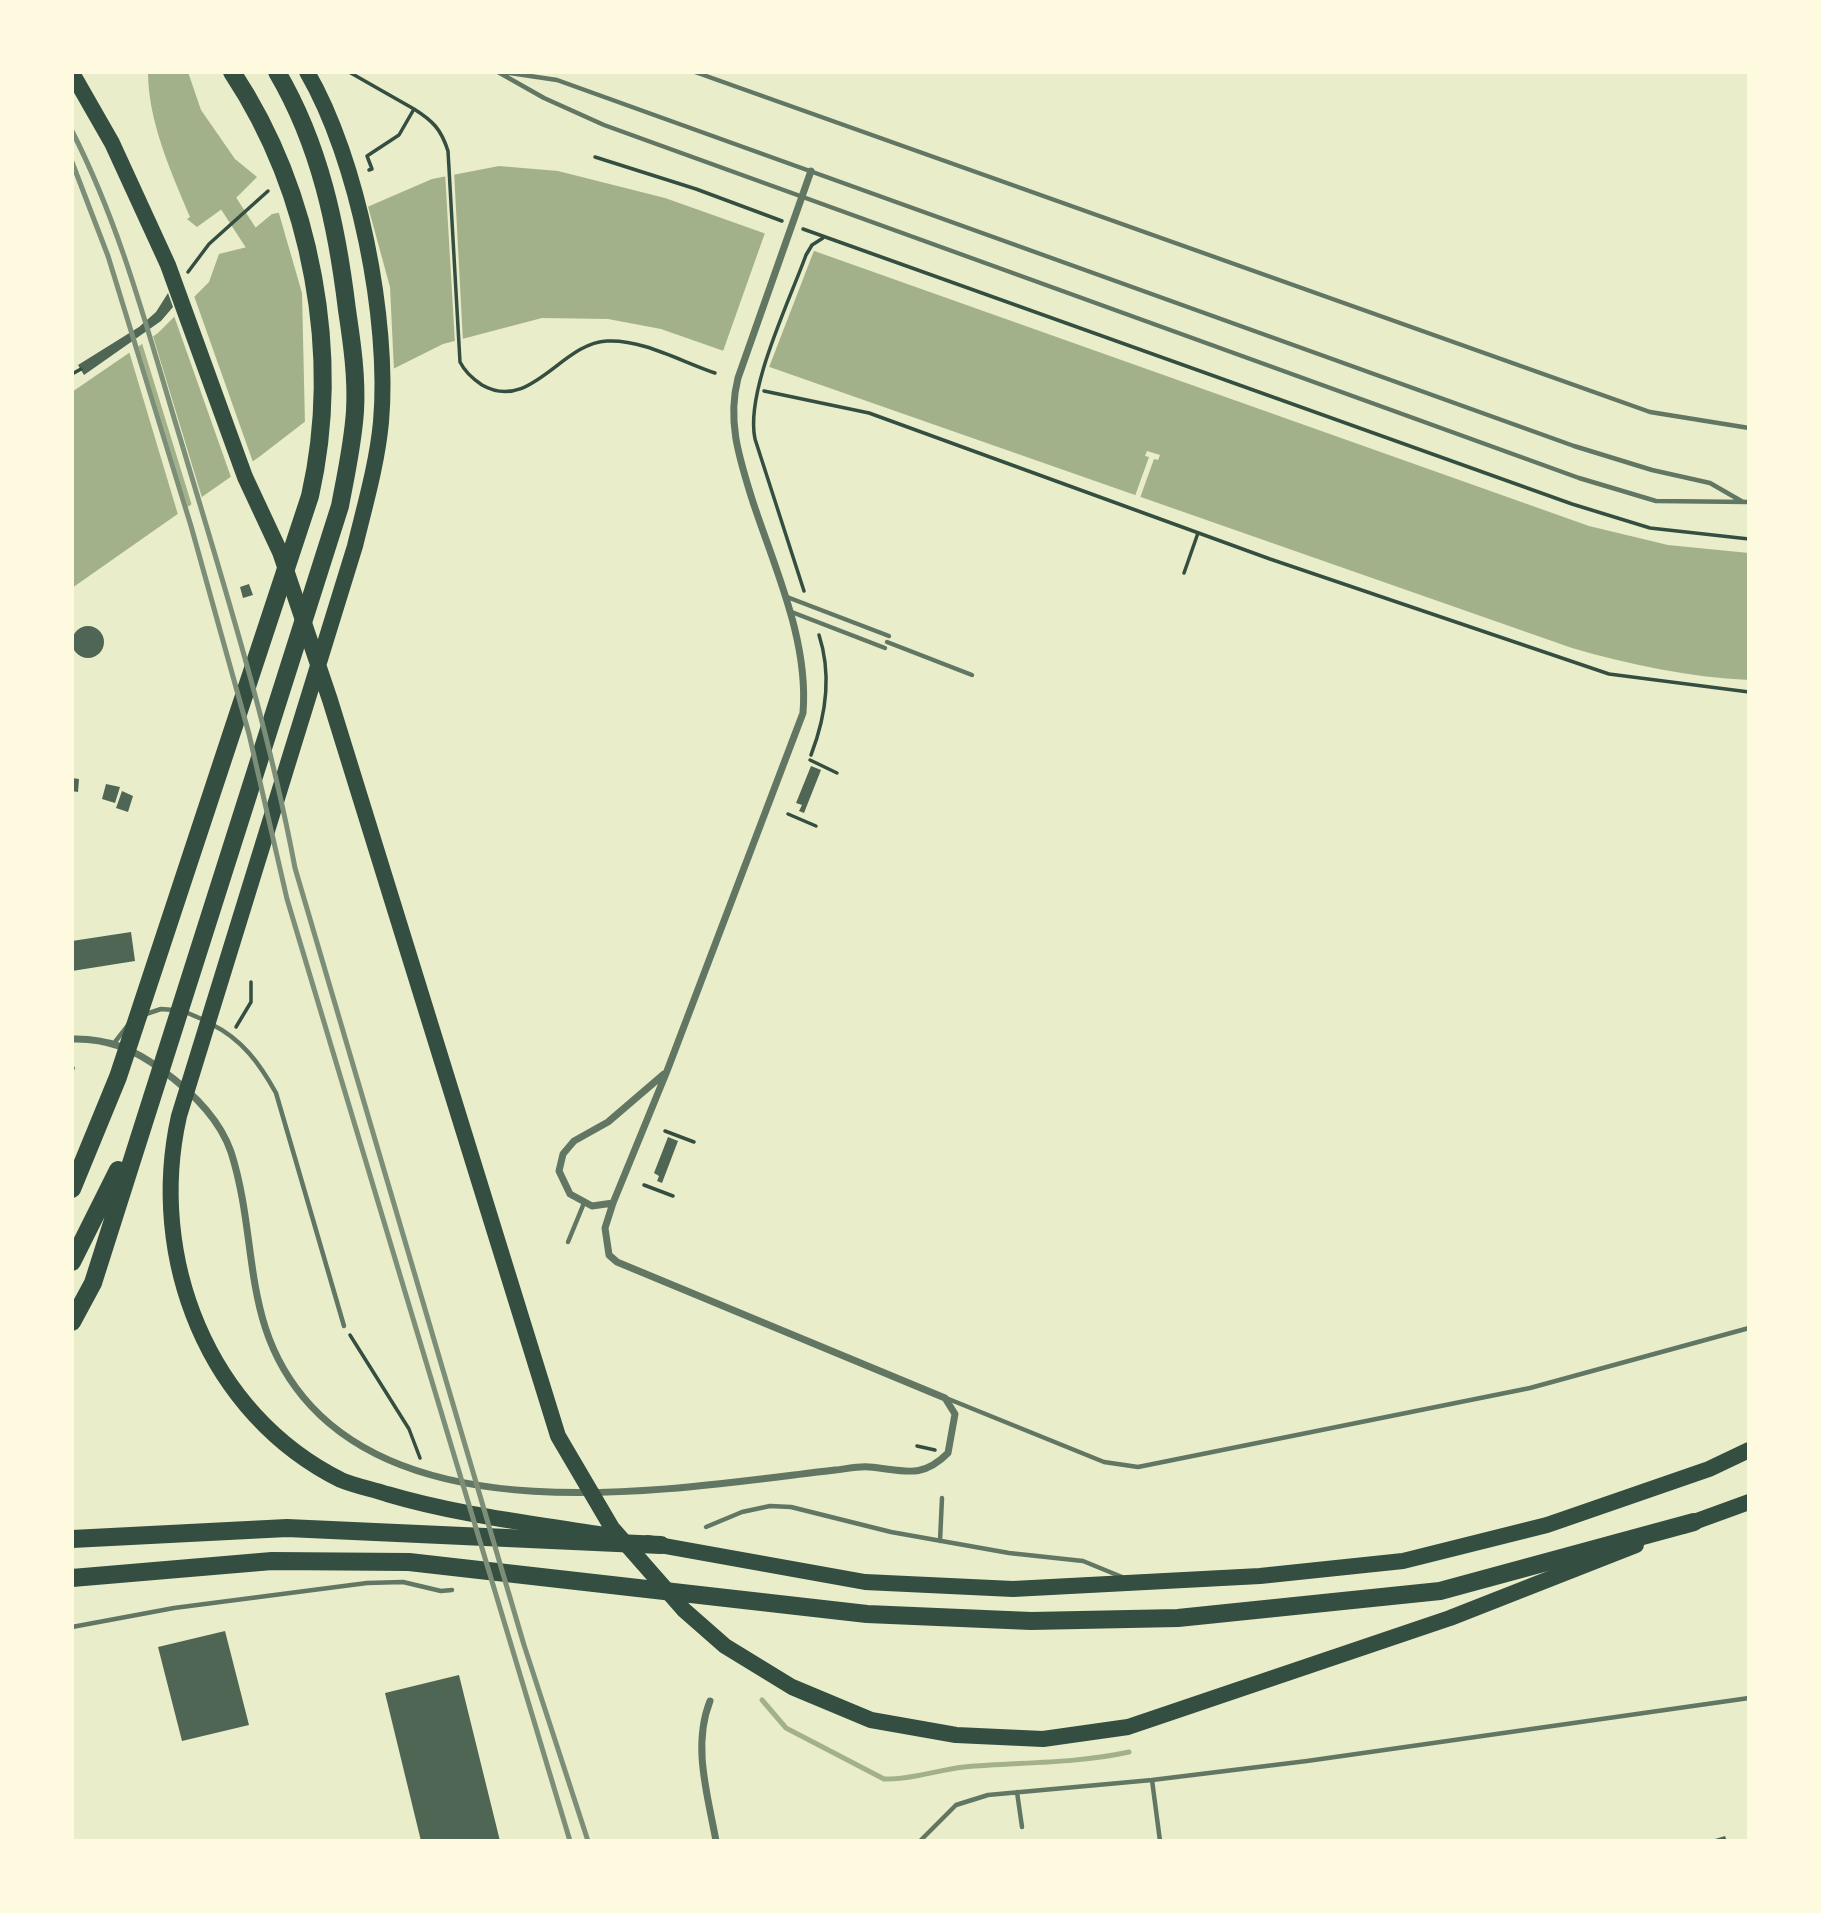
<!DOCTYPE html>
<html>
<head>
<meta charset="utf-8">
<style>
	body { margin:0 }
	#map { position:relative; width:1821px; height:1913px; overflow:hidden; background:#e9edc9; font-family:"Titillium Web",sans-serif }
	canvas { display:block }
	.frame { position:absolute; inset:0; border:74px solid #fefae0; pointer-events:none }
</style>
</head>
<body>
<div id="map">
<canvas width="1821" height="1913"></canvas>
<div class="frame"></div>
</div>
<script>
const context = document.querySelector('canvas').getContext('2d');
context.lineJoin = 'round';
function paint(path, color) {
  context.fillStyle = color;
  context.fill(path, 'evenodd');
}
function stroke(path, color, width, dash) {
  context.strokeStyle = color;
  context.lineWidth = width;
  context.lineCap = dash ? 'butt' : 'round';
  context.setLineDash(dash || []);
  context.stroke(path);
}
const water = new Path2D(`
	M148,72H188L201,110L235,159L257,177L233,201L197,227L187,219L190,217C171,172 148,121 148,72Z
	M499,166L558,171L665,198L1589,526L1668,545L1749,553V680C1688,677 1631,665 1572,648L661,329L608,319L542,318L443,344L337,397L259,457L72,588V392L158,333L209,282L219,254L247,247L249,233L272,214L305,208L323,214L358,211L432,179Z`);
const pier = new Path2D(`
	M454,171L463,342L455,344L445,173Z
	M367,203L390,287L394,371L338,400L305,425L302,293L278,210L305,204L323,210L358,207Z
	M766,230L815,248L768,370L722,354Z
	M193,293L254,465L232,480L173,313Z
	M152,333L203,501L193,509L141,340Z
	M137,342L189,511L179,518L128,348Z
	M1147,451L1160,455L1158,460L1154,459L1140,498L1135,496L1149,457L1145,456Z`);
const stream = new Path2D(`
	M762,1700L786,1728L884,1779C911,1780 937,1770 964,1767C1020,1762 1074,1764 1129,1752`);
const canal = new Path2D(`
	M216,184L262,255`);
const building = new Path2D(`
	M168,293L173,307L161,321L84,375L78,365L139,327L156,312Z
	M249,584L253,595L243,598L240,587Z
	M72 642a16 16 0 1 1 32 0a16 16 0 1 1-32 0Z
	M811,766L821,770L804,813L799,811L802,805L796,803Z
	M72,778L79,779L78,792L72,791Z
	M106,784L120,787L115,803L102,799Z
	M122,791L133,796L128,812L116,808Z
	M131,932L135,961L72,971V941Z
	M668,1137L678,1141L662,1183L657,1181L659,1176L654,1173Z
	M225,1631L249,1725L182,1741L158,1647Z
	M459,1675L500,1841H421L385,1693Z
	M1725,1836L1727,1841H1708Z`);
const path = new Path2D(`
	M349,72L414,109
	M595,157L696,189L782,221
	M369,170L372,169L367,156L399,135L414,109C433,121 441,129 448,151L460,362C465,372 473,379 482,385C531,413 561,343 607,341C642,339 682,362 715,373
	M803,229L1572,504L1650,528L1749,539
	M188,272L209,244L268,191
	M72,374L81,369
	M764,391L869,413L1270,559L1609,674L1749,692
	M1184,573L1198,533
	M804,591L755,439C745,392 789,302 806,255L812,245L823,238
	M811,755C826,716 832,675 819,635
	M810,760L837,773
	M788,814L816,826
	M236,1027L251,1002V982
	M72,1071L73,1068
	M665,1131L694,1142
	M644,1185L673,1196
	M350,1335L409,1429L420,1458
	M917,1446L935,1450`);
const service = new Path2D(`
	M498,72L544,98L604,125L1579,478L1656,501L1749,502
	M503,72L557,80L1574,446L1652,470L1710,483L1743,502
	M695,72L1650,412L1749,428
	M787,597L889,636
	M789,611L885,648
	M887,642L972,675
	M183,1011L204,1020
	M146,1014L161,1009L174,1010
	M211,1024C242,1039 260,1064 276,1093L344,1326
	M115,1042L129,1024
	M568,1242L584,1203
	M946,1398L1104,1462L1138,1467L1530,1388L1749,1328
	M706,1527L742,1512L770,1506L791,1507L891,1532L1009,1553L1083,1561L1122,1577
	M940,1541L942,1498
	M72,1627L174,1608L367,1583L403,1582L441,1591L452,1590
	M1152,1780L1160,1841
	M1017,1792L1022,1827
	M920,1841L956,1805L988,1795L1152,1780L1307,1761L1749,1698`);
const minor = new Path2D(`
	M72,1039C107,1038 134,1049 162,1070C191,1091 219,1117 231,1152C260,1243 239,1328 311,1406C429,1533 680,1488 835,1470C846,1469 858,1466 869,1467C904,1470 921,1480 948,1453L955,1414L945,1398L617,1262L609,1255L605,1228L613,1203L667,1071L803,713C809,640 774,567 752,499C739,457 727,421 738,378L811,171
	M613,1203L592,1206L570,1194L559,1171L563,1154L574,1141L608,1122L664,1074
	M710,1701C692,1746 708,1796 716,1841`);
const trunk = new Path2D(`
	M307,72C358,159 390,321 381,422C377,464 365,505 355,546L179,1116C147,1258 208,1414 341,1480C355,1486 372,1489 387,1494C461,1516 539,1524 616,1537
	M72,73L112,143L168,265L245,477L280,552L330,700L558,1436L612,1528L684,1610L725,1646L792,1687L871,1720L956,1735L1043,1739L1128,1727L1450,1618L1636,1545
	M1683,1526L1749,1502
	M648,1543L865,1582L1013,1589L1260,1576L1403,1561L1547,1525L1709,1469L1749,1450`);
const motorway = new Path2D(`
	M72,1189L118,1077L310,496C342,355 312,193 232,72
	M72,1262L118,1170
	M72,1322L93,1283L340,506C346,474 353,443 355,411C357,378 352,343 347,310C337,227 320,145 277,72
	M72,1539L287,1528L661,1545
	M72,1578L272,1561L409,1562L867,1614L1031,1621L1178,1618L1440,1591L1694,1522`);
const rail = new Path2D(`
	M72,131C122,229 149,336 181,441C223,582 268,724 295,868L524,1645L588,1841
	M72,162L108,256L191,526L249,734L287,899L570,1841`);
paint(water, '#a3b18a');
paint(pier, '#e9edc9');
stroke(stream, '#a3b18a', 5);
stroke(canal, '#a3b18a', 19);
paint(building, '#4f6655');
stroke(path, '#344e41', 3.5);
stroke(service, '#617663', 4.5);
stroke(minor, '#617663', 7);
stroke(trunk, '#344e41', 16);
stroke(motorway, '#344e41', 18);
stroke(rail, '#7c8e77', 5);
</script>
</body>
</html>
